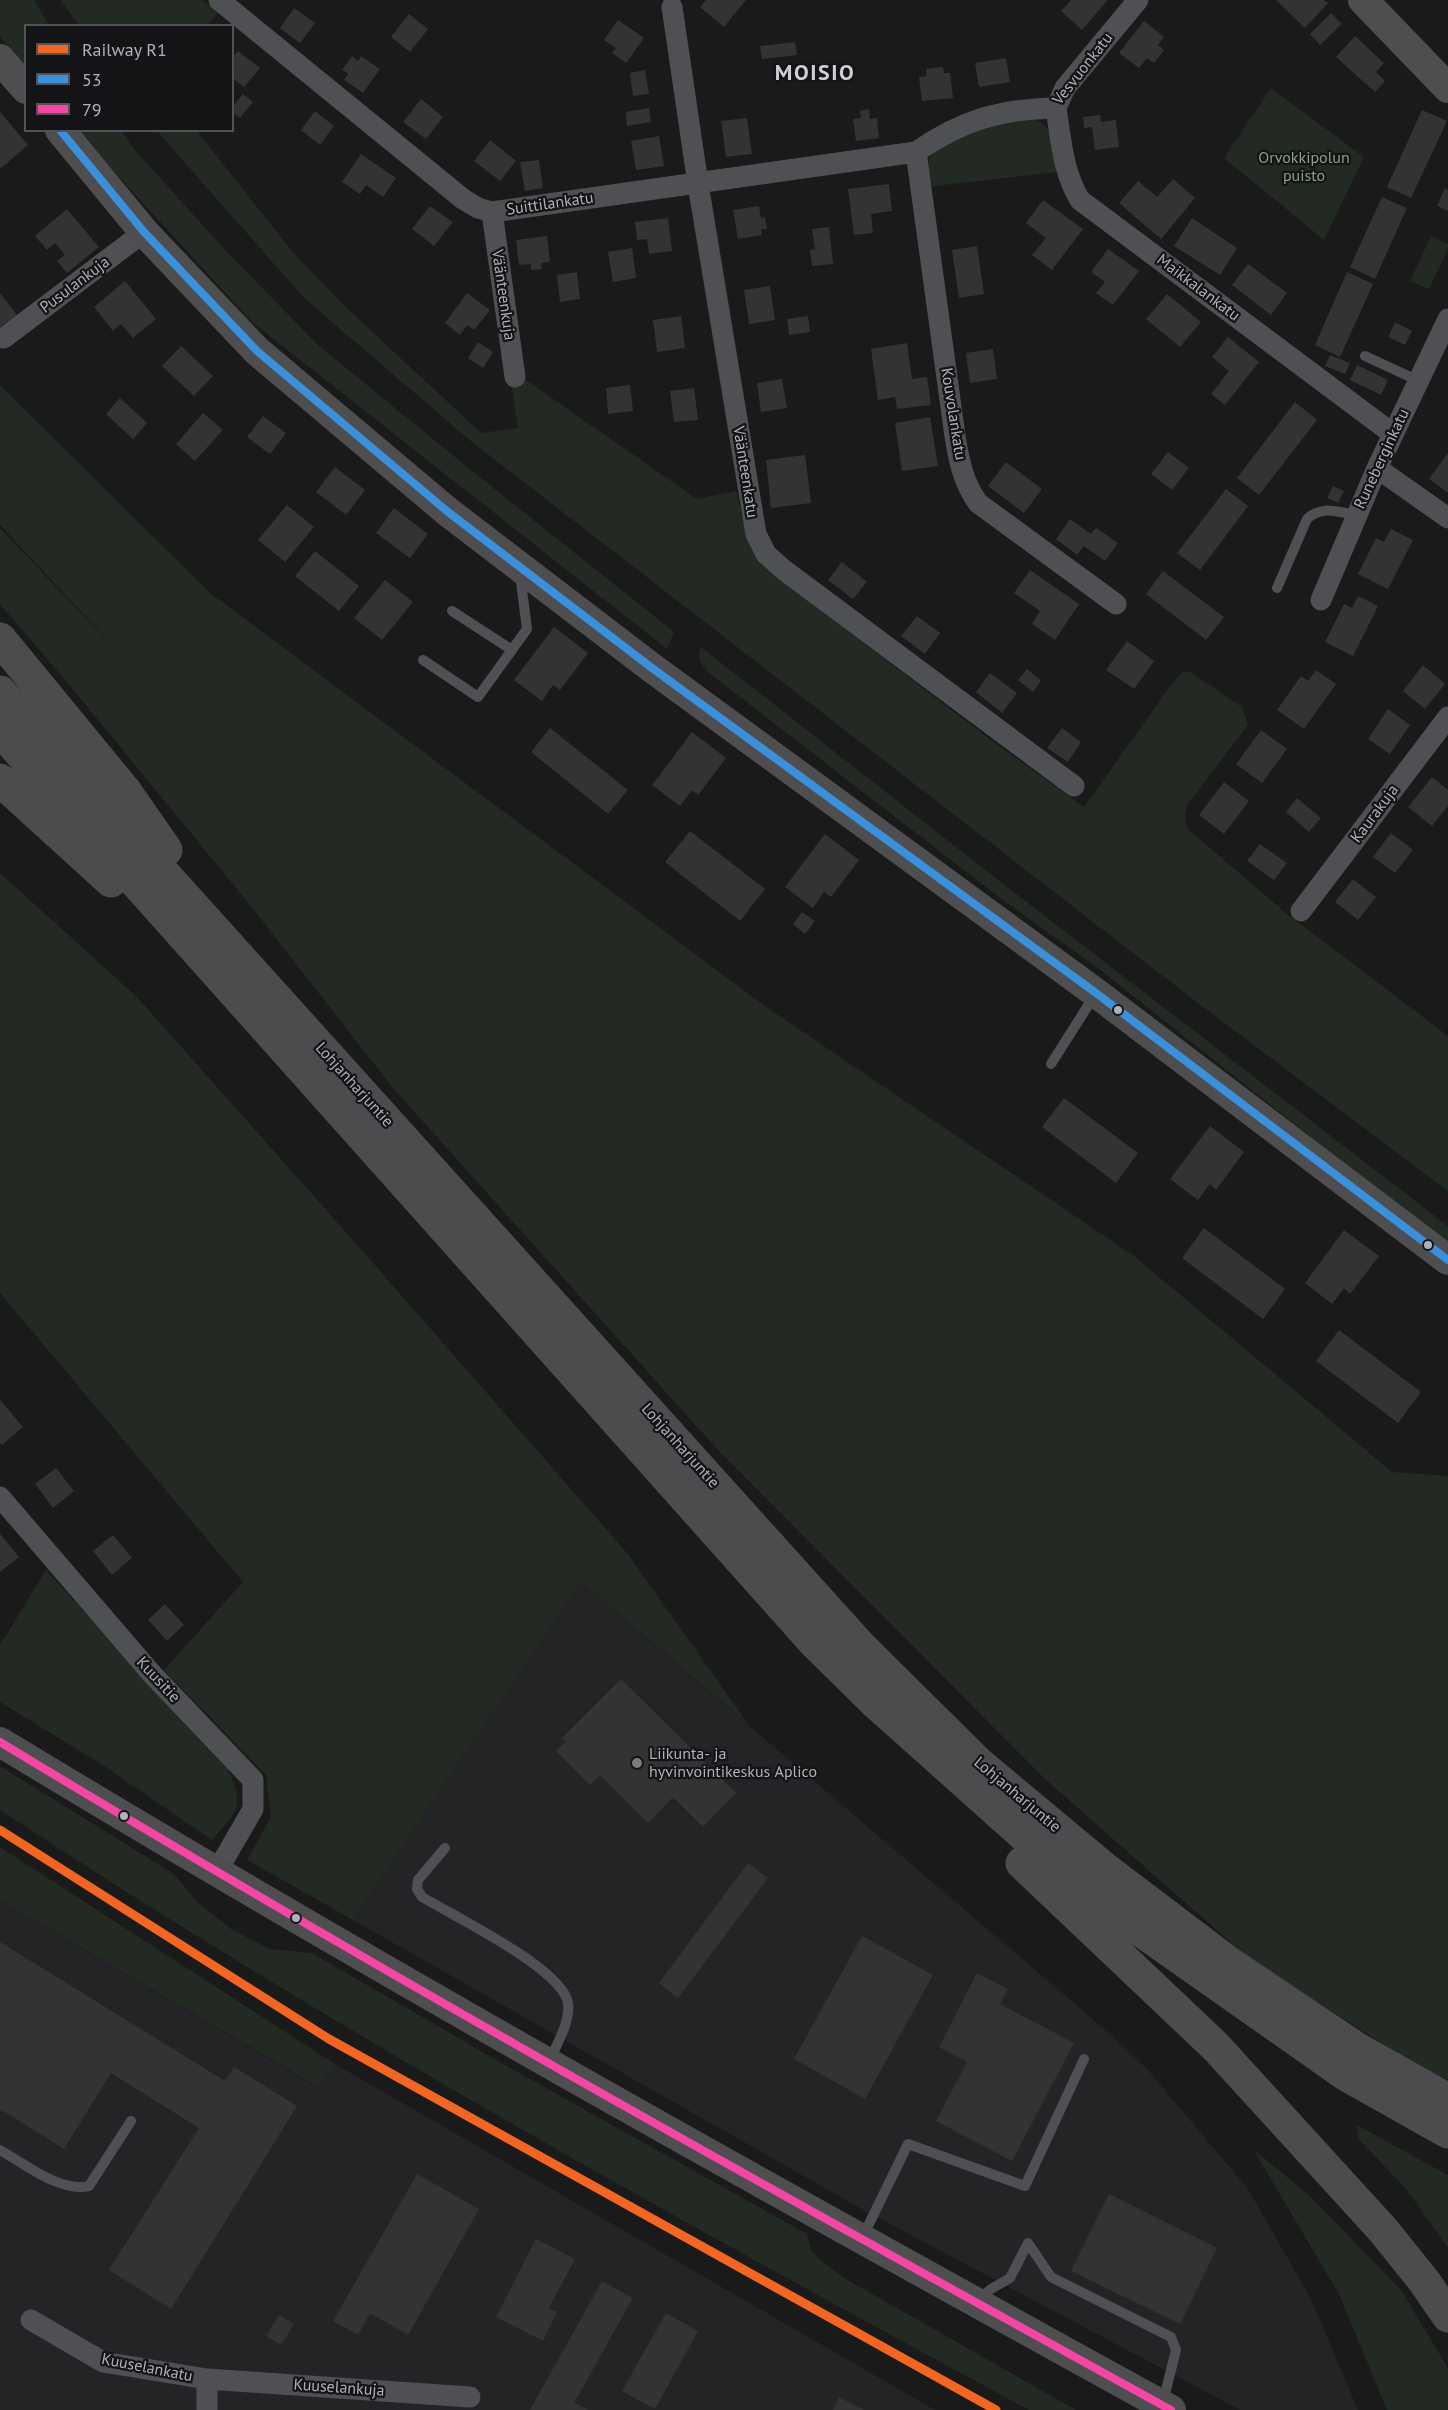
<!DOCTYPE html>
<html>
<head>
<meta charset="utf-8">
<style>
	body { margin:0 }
	#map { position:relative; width:1448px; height:2410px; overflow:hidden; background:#1a1a1a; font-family:"PT Sans",sans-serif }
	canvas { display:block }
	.legend { position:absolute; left:24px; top:24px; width:210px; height:108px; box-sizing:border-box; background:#141416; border:2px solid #515357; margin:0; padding:8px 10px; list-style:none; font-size:18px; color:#adb1b9 }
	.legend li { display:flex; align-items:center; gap:12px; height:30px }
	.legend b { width:30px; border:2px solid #515357 }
</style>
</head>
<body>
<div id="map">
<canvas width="1448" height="2410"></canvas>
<ul class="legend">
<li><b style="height:8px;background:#f26522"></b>Railway R1</li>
<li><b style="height:8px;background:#3a90db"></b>53</li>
<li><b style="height:8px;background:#f346a5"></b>79</li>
</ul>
</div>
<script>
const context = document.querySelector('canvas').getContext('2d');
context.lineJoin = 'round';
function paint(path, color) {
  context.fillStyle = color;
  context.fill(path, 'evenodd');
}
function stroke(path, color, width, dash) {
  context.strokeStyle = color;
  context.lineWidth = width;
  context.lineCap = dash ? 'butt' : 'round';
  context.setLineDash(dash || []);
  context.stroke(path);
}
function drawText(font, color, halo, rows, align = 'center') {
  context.font = font + ' "PT Sans",sans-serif';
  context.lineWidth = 4.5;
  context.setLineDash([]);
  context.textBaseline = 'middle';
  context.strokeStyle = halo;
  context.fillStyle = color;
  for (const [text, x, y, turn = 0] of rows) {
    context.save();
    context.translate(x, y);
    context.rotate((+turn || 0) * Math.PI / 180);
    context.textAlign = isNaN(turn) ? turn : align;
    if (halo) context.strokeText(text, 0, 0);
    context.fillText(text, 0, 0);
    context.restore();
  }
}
const built = new Path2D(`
	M581,1582L1109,2033L1148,2070L1248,2189L1311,2299L1358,2410H1240L860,2208L353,1920Z
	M0,1900L317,2087L335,2064L935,2410H0Z`);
const green = new Path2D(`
	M0,0H34L49,25L26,26L25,70L0,36Z
	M60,0H202L219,11L208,25H79Z
	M1271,88L1364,157L1324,240L1224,158Z
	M1032,119C1056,125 1055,151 1058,172L926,187C927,176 925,164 932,155C947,132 1007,120 1032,119Z
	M77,131H121L135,150L227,252L318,345L477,475L674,632L667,649L252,322Z
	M157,131H197L295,255L348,309L481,433L518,428L511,382L526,380L697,499L736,491L746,530L791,588L999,746L1084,807L1176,678L1184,671L1192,673L1242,707L1248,725L1188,804C1184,815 1184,820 1189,830L1286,913L1448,1036V1191L1190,997L472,442L304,298Z
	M1431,236L1448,244V249L1429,289L1410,281Z
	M0,385L210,593L769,1009L1134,1256L1392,1472L1448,1476V2080L1414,2064L1246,1956L1046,1780L717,1449L392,1087L250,905L66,681L0,604V528L140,675L0,525Z
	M701,647L993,876L1448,1226V1246L1103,972L1000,898L709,673C702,665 696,659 701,647Z
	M0,873L137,997L359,1247L627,1553L749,1725L581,1582L353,1920L247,1860L271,1817L266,1775L164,1670L243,1582L0,1293Z
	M46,1570L228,1769C245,1808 238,1810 212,1840L101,1764L0,1702V1645Z
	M0,1766L174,1874L197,1902L231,1929L270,1949L312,1953L505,2065L807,2234L811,2250L819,2259L846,2279L1076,2410H1029C680,2221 331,2029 0,1810Z
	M0,1847L335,2064L318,2087L0,1900Z
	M1357,2125L1448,2175V2248L1407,2190L1358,2138Z
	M1253,2149L1309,2195L1401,2290L1448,2368V2410H1387L1339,2294Z`);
const building = new Path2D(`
	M706,0H746L724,27L700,7Z
	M1071,0H1106L1107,1L1082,30L1061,11Z
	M1276,0H1324L1328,3L1305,28Z
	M294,8L315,23L300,43L280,28Z
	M1331,13L1342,24L1320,45L1310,34Z
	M409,14L428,29L410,52L391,37Z
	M618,20L644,38L626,63L612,53L616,48L604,40Z
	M1144,21L1164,37L1158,45L1164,50L1154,63L1147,58L1139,68L1119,53Z
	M1355,36L1384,63L1376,72L1385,81L1375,92L1336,57Z
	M795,42L797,55L762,59L760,46Z
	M238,51L260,68L244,87L232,78V58Z
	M352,56L358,61L361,56L380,69L363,93L344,80L348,74L342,70Z
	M1006,58L1010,82L979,87L975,63Z
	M943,67L944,73H950L953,98L922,101L919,77L927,76L926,69Z
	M645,70L649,94L633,96L630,73Z
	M243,94L253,102L240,118L232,112V107Z
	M421,99L443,117L426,139L403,122Z
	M649,108L651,122L627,126L626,112Z
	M869,109L870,119L877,118L879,138L856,141L853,119L861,118L860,111Z
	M1422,110L1447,121L1411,198L1387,187Z
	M315,111L334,126L320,145L301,130Z
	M0,112L28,145L0,169Z
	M1100,115L1101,122L1116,120L1119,147L1095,150L1092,127L1084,128L1083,117Z
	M747,118L752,154L726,157L721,121Z
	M659,136L664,166L636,170L631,141Z
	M490,140L516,161L500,181L474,161Z
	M361,154L396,178L383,197L366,185L360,194L342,182Z
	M539,160L543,188L525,191L520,162Z
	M1173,179L1195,198L1161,239L1119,203L1138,181L1157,197Z
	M889,184L892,211L871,214L873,233L854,235L848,189Z
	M1445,188L1448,190V211L1437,206Z
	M1382,197L1407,208L1375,279L1350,267Z
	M1043,200L1083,229L1052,270L1032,255L1046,238L1026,223Z
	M430,206L453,222L434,246L412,229Z
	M759,206L761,218L765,217L767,229H761L762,235L738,239L733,210Z
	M67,209L99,247L67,273L57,261L65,255L55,243L47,250L35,236Z
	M668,218L672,251L649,254L647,239L637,240L635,222Z
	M1192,218L1237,248L1220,275L1174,246Z
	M829,227L833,264L812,266L810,250L815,249L812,229Z
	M547,236L550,262L541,263L542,269L531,270V264L519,265L516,240Z
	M977,246L984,294L959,298L952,250Z
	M632,248L636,278L613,282L608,252Z
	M1108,249L1139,271L1113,305L1096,293L1105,282L1091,272Z
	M1248,264L1287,293L1271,315L1232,285Z
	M577,272L580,299L560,302L557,275Z
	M1347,272L1373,284L1340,357L1315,345Z
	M125,281L156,319L133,338L121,324L113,331L94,307Z
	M770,286L775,320L749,324L744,290Z
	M0,293L17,315L0,327Z
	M467,293L490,310L474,330L467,325L460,335L445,323Z
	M1167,294L1201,322L1180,347L1146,319Z
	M681,316L685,348L657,352L653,320Z
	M808,316L810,332L789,335L787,319Z
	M1395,322L1412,331L1405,345L1388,337Z
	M1228,337L1259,362L1225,405L1211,394L1229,371L1212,357Z
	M478,342L493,352L483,368L468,358Z
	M907,343L912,379L927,377L931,405L897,409L895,397L878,400L871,349Z
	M181,346L213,376L194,396L162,366Z
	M993,349L997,379L970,383L966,353Z
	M1330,355L1350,363L1345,374L1325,366Z
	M1357,365L1388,380L1381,395L1350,380Z
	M782,379L787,408L761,412L757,383Z
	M630,385L633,411L608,414L606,388Z
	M694,388L698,420L674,422L670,391Z
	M120,398L147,423L133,439L106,414Z
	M1295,402L1317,420L1259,495L1237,478Z
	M203,413L223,430L195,461L176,444Z
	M263,416L286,433L270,454L247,437Z
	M930,417L938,466L902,471L895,423Z
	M1168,452L1189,468L1172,490L1151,474Z
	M1448,453V493L1429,479Z
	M805,455L811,503L771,508L766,460Z
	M1006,462L1042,489L1024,513L988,486Z
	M335,467L365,490L346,515L316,492Z
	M1333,486L1344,491L1338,503L1327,498Z
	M1226,489L1248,506L1200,570L1177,553Z
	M287,505L314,527L285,562L258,540Z
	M394,508L428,534L410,558L376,533Z
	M1070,519L1091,534L1096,528L1118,543L1105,561L1084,546L1077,555L1056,539Z
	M1391,529L1413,540L1388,589L1358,574L1376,538L1384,542Z
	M315,551L359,586L339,611L295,576Z
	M842,562L867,582L853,599L828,580Z
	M1030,570L1079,604L1055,640L1032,624L1040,611L1014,593Z
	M1163,571L1224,617L1206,640L1146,594Z
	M385,580L413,602L382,640L354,618Z
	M1358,596L1378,606L1353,656L1325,642L1344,604L1352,608Z
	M917,616L940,633L925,654L901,636Z
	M554,627L588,653L560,690L553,685L542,701L514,680Z
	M1127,641L1154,661L1134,689L1106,670Z
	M1423,665L1445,684L1425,709L1403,691Z
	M1027,669L1041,681L1033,692L1018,680Z
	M1316,670L1336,684L1304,729L1277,710L1301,676L1308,681Z
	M990,673L1017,693L1002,713L976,692Z
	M1388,709L1410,725L1390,754L1368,739Z
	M550,728L628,790L608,814L531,752Z
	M1062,728L1081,742L1068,762L1047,748Z
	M1261,730L1287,749L1262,783L1236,764Z
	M692,732L726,758L698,795L692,790L680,806L652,785Z
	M1432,777L1448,790V806L1432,826L1408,807Z
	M1224,782L1249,801L1224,834L1199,815Z
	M1297,798L1321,818L1309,832L1286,812Z
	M690,831L765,889L740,921L665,862Z
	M1391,833L1413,850L1395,873L1373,857Z
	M825,834L859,860L831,897L824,892L813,908L785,887Z
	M1260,844L1287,863L1274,880L1247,861Z
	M1353,879L1376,897L1358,920L1335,902Z
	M802,912L815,921L805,934L793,924Z
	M1064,1098L1138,1153L1116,1183L1042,1127Z
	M1210,1126L1244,1152L1216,1190L1210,1184L1198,1200L1170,1179Z
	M1204,1228L1285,1289L1263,1319L1182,1258Z
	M1344,1230L1379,1256L1350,1294L1344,1288L1332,1304L1305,1283Z
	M1339,1330L1421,1392L1398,1423L1316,1361Z
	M0,1400L23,1427L2,1445L0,1443Z
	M56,1468L74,1491L53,1508L35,1484Z
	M0,1534L19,1557L0,1572Z
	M113,1535L132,1558L112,1575L93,1551Z
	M165,1604L184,1625L167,1641L148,1620Z
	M621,1679L736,1793L703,1827L673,1797L648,1823L600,1775L590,1785L556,1751L566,1742L562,1738Z
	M748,1863L768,1878L678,1998L659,1983Z
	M862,1936L933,1975L865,2099L794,2059Z
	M0,1942L225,2081L234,2067L297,2106L171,2309L109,2270L199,2128L111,2073L64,2149L0,2109Z
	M977,1973L1008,1989L1000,2004L1074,2043L1012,2161L936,2121L967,2062L939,2047Z
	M417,2174L479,2209L408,2335L370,2313L358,2335L333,2321Z
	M1109,2194L1217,2248L1180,2324L1071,2271Z
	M536,2239L575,2259L549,2308L557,2312L543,2341L496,2317Z
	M602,2281L633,2298L574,2403L588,2410H530Z
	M666,2313L698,2331L655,2409L622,2391Z
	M279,2315L294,2324L281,2345L266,2336Z
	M839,2397L864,2410H833Z`);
const lane = new Path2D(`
	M1365,356L1419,381
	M1277,588L1307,519C1321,505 1338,512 1356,515
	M452,611L512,650
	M423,660L478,697L527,629L520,574
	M1051,1064L1096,993
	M445,1848L418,1880L417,1889L422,1897C456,1917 554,1965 567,1999C573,2018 557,2043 550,2060
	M0,2150C25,2164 61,2193 89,2186L131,2121
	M869,2224L908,2144L1025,2186L1084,2059
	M978,2300L991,2289L1010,2278L1028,2243L1051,2277L1171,2337L1176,2350L1163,2402`);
const street = new Path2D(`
	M219,0L463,199L478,208L492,212L916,152C962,120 1000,109 1056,108L1065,88L1138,0
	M672,7L698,184L756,534L766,554L784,570L1074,786
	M1056,108C1061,140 1063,173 1080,200L1393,434
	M916,152L955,436C959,461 963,482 978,503L1116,604
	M492,212L515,377
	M4,338L144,232
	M1377,468L1448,518
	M1321,600L1377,468L1448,319
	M1301,911L1448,717
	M0,1497L152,1674L253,1780V1809L216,1873
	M31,2320L103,2362L207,2379V2410
	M207,2379L470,2397`);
const secondary = new Path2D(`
	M1363,0L1448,88
	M0,59L26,89
	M60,130L144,232L257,351L448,512L652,668L1096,993L1448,1260
	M0,1742C384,1975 777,2193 1171,2410`);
const highway = new Path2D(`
	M0,639L125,791L166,850
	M0,692L860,1646L978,1763L1105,1869L1229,1963L1356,2048L1448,2100
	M0,730L815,1643L876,1703L1092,1896L1345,2074L1448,2132
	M0,780L111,881
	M1022,1863L1216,2047L1383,2230L1424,2281L1448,2316`);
const bus1 = new Path2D(`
	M60,130L144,232L257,351L448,512L652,668L1096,993L1448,1260`);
const bus2 = new Path2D(`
	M0,1742C384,1975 777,2193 1171,2410`);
const rail1 = new Path2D(`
	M0,1830L329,2039L996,2410`);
const markers = [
	[1118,1010,5,"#adb1b9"],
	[1428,1245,5,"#adb1b9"],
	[637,1763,6,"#7a7c81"],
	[124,1816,5,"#adb1b9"],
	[296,1918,5,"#adb1b9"]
];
const streetNames = [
	["Vesvuonkatu",1083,69,-52],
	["Suittilankatu",550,204,-8],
	["Pusulankuja",75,285,-37],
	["Maikkalankatu",1198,288,37],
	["Väänteenkuja",503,295,82],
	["Kouvolankatu",953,414,81],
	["Runeberginkatu",1382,459,-65],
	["Väänteenkatu",745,472,81],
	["Kaurakuja",1375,814,-53],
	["Lohjanharjuntie",354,1085,48],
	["Lohjanharjuntie",680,1446,48],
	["Kuusitie",158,1680,47],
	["Lohjanharjuntie",1017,1795,40],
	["Kuuselankatu",147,2368,11],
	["Kuuselankuja",339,2388,4]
];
const parkNames = [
	["Orvokkipolun",1304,158],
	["puisto",1304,176]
];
const poiNames = [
	["Liikunta- ja",649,1754],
	["hyvinvointikeskus Aplico",649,1772]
];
const districtNames = [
	["MOISIO",815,74]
];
paint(built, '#242426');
paint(green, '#232923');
paint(building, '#333334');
stroke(lane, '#4f5053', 10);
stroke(street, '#4f5053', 21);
stroke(secondary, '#4e4e50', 30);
stroke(highway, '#4c4c4f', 33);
stroke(bus1, '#3a90db', 8);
stroke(bus2, '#f346a5', 8);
stroke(rail1, '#f26522', 9);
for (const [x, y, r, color] of markers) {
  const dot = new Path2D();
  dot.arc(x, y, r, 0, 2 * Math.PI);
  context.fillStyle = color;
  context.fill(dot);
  stroke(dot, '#141416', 2);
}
drawText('16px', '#adb1b9', '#141416', streetNames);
drawText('16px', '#86a287', '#141416', parkNames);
drawText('16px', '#adb1b9', '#141416', poiNames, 'left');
context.letterSpacing = '1.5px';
drawText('bold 22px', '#ced0d6', '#141416', districtNames);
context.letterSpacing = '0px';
</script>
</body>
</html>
